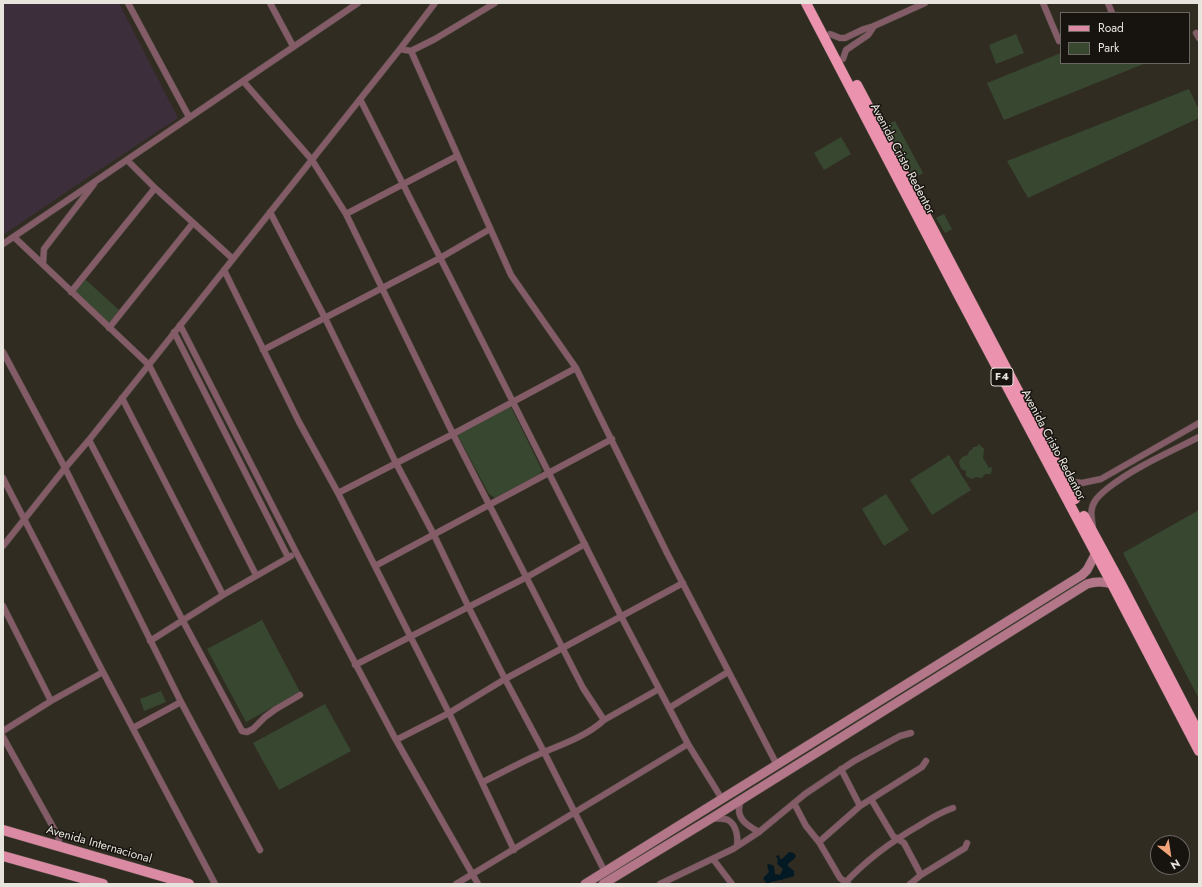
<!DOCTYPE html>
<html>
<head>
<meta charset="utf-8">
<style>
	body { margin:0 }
	#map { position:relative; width:1202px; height:887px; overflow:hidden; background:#312c21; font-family:Jost,sans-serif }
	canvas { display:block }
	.frame { position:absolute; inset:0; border:4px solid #e7e4dd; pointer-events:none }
	.legend { position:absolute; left:1060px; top:12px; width:130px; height:52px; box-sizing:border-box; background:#171410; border:1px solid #6a6762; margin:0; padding:5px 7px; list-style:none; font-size:12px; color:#e7e4dd }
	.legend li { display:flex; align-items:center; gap:8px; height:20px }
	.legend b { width:20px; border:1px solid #6a6762 }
	.north { position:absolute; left:1150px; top:835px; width:40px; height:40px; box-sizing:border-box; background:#171410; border:1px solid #6a6762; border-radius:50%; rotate:150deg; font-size:11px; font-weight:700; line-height:16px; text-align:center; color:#e7e4dd }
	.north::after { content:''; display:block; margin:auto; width:14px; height:18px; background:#f0a378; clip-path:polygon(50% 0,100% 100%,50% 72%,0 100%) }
</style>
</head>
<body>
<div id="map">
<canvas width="1202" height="887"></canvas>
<div class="frame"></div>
<ul class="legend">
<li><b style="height:5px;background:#da8aa3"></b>Road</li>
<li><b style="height:11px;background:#384830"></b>Park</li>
</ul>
<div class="north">N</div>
</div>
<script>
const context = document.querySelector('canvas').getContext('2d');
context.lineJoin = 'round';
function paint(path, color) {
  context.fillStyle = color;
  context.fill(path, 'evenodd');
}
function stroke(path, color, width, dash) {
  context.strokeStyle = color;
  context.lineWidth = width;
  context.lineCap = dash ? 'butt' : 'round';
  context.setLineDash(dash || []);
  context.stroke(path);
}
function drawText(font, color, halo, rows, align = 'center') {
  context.font = font + ' Jost,sans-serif';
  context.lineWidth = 3;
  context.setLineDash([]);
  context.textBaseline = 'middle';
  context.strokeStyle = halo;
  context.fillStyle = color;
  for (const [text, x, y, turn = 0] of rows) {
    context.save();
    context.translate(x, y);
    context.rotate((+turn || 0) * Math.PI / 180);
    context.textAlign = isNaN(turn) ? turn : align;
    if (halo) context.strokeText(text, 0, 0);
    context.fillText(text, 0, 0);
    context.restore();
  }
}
const education = new Path2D(`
	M3,3H119L178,118L78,184L3,235Z`);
const green = new Path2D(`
	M1016,34L1024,53L996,64L989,45Z
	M1061,53V63H1146L1004,120L987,83Z
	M1189,89L1199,110V118L1028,198L1007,161Z
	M895,121L923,173L916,177L913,176L886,128L888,124Z
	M841,137L851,154L824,170L814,153Z
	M944,214L952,229L945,233L936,218Z
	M85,279L120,311L111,321L107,323L75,292Z
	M510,405L542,470L539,475L495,498L489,494L458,436V433Z
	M979,444L984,449L983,458L989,468L992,467L991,474H985L982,478L976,477L972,479L966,476V471L961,469L959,462L962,457L968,455L969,451L972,450L973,447H976Z
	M949,455L971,490L932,515L910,480Z
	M886,494L909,530L884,546L862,509Z
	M1199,510V699L1123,553Z
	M262,620L300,692L246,722L207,649Z
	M161,691L166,702L144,711L140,699Z
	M325,704L351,751L279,790L253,743Z`);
const water = new Path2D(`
	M789,852L794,853L796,856L794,859L788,864V866L794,871V876C793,877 773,882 770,882V884L766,883L763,878L769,872L767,865L769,864L774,866L775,874L780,875L783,869L777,864L778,860L776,856L779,855L780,859H782Z`);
const minor = new Path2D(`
	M128,3L189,117
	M270,3L293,46
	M1043,3L1059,41
	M1108,3L1112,13
	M1196,33L1199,38
	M830,34L840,38H845L864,29L874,26L925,3
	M400,49L411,51L435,39L495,3
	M411,51L511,275L576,368L667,553L777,765
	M843,59L846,50L868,35L874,26
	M243,81L312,160L346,214L453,434L583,688L604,720
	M360,99L624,622L688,744L722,799
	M127,160L155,188L233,259
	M270,212L325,318L396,463L434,535L469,608L505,679L544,752L605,872
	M346,214L457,156
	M14,237L149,365L256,575
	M3,244L358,3
	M43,264L44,249L94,184
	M224,270L299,422L338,493L449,713L514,850
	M71,292L155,188
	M180,325L297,554L396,740L449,713L505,679L683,583
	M109,328L193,223
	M174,332L288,557
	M263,350L440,258L490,229
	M3,352L65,468L181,702L260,850
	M122,398L223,595
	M89,440L183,621L242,731L247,732L253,729L265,717L276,709L300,695
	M3,478L103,672L215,884
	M1065,478L1075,482L1082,483L1101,479L1199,423
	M338,493L453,434L576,368
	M1093,528C1092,518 1089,510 1095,501C1098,496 1103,492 1108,488C1135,467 1168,453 1199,437
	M3,546L65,468L89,440L400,49L435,3
	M375,566L612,439
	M3,606L51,701
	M150,641L223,595L291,556
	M355,665L527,577L585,544
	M669,708L728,672
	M133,728L181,702
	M3,731L51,701L103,672
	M3,737L58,836L60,848
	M396,740L478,884
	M841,769L860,806
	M483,782C503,772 523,761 544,752C564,744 588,735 604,720L659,689
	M871,799L893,836L904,843L921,875
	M741,801C734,817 746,825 759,832
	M794,803L806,826L819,842L840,878L848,884
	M712,818C717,819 724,818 728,820C737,825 738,838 737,846
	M819,842L860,806L922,767L926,761
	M713,859L732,884
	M456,884L688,744
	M660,884L733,849L759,832L805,794L854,761L900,736L911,733
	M844,884C866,860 892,841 920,825C931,818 941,812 953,808
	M910,884L921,875L965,848L967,843`);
const secondary = new Path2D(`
	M585,884L1082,575L1087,570L1096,553
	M603,884L712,818L1087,584C1096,581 1103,581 1112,584`);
const primary = new Path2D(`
	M3,830L189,884
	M3,856L103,884`);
const trunk = new Path2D(`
	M806,3L958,294L1112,584L1199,751
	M857,85L1075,499
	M1084,516L1122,586L1199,734`);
const shields = [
	[1002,377,22]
];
const shieldNames = [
	["F4",1002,377]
];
const streetNames = [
	["Avenida Cristo Redentor",902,159,62],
	["Avenida Cristo Redentor",1053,445,62],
	["Avenida Internacional",99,845,16]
];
paint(education, '#3d2e3b');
paint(green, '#384830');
paint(water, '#031924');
stroke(minor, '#4e493f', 7);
stroke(secondary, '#4e493f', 10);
stroke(primary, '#4e493f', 11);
stroke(trunk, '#4e493f', 11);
stroke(minor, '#845c68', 6);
stroke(secondary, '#b47689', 9);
stroke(primary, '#da8aa3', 10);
stroke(trunk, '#eb93ae', 10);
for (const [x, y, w] of shields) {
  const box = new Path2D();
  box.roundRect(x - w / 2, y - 9, w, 18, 3);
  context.fillStyle = '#171410';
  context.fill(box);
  stroke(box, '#e7e4dd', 1);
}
drawText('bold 11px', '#e7e4dd', null, shieldNames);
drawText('12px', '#e7e4dd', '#171410', streetNames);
</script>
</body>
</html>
